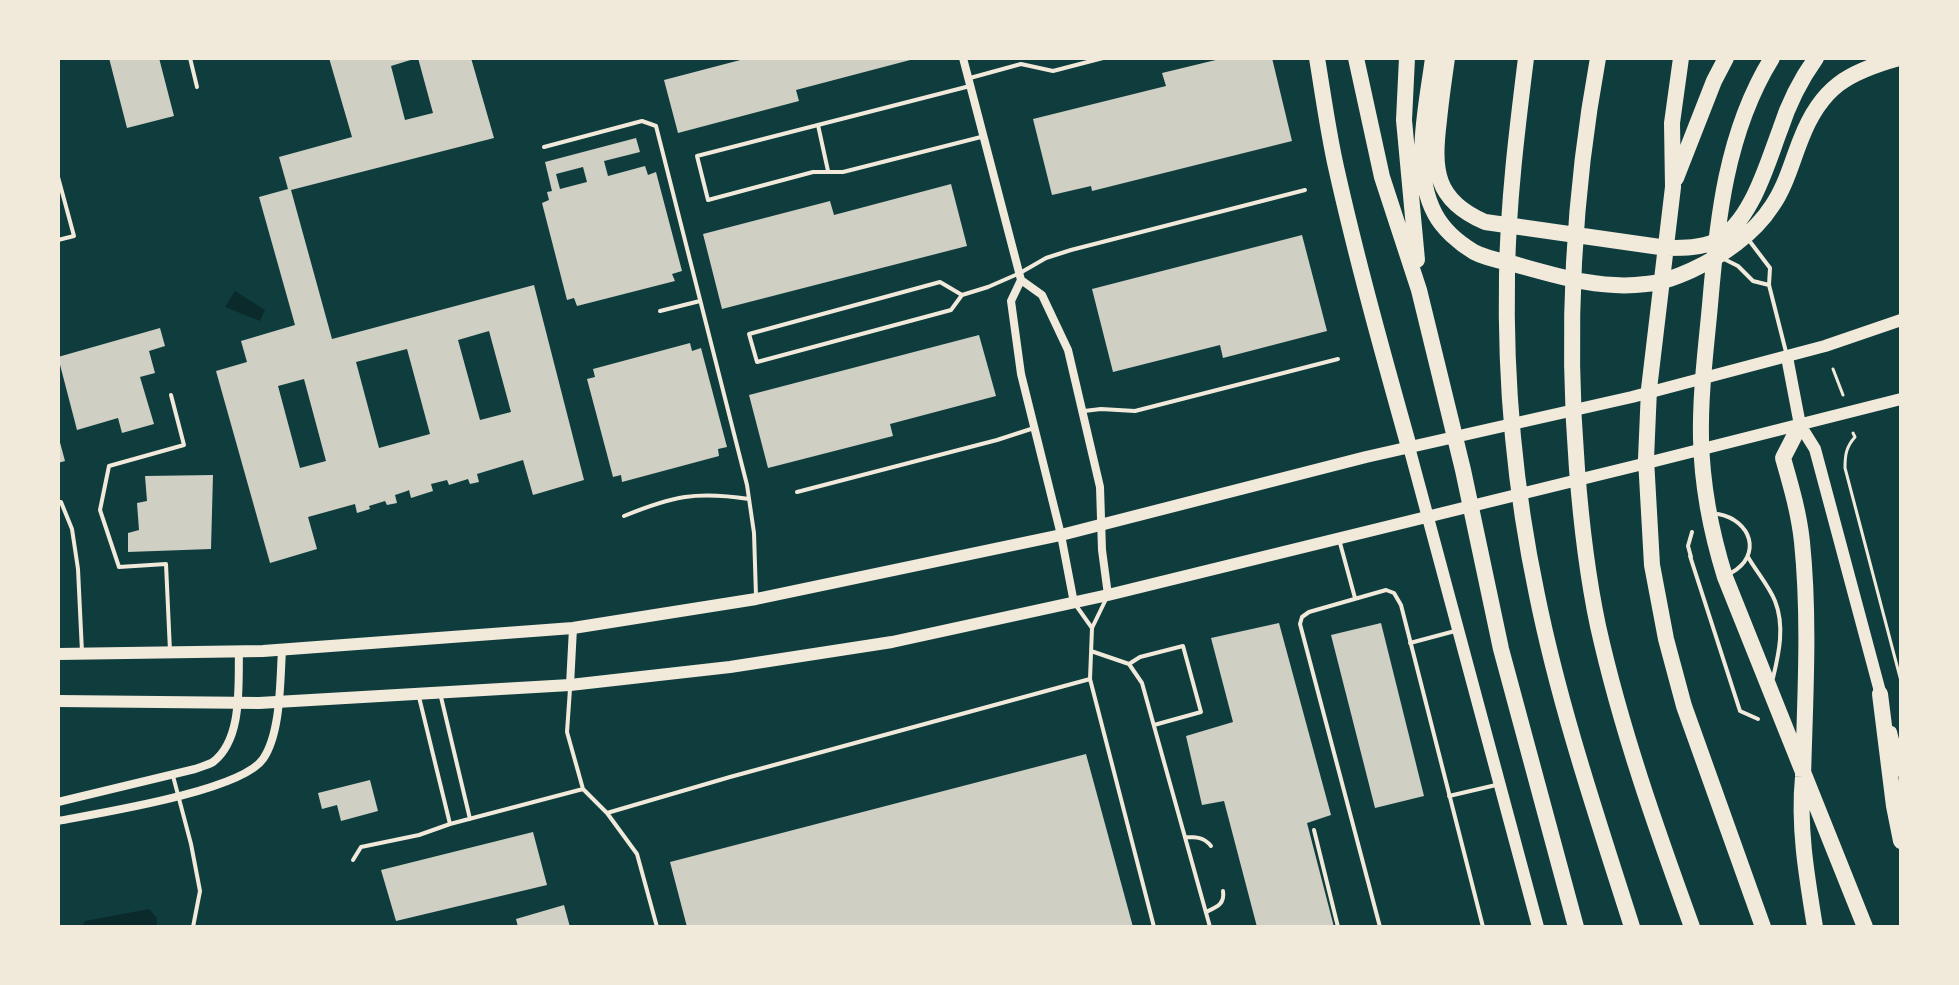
<!DOCTYPE html>
<html>
<head>
<meta charset="utf-8">
<style>
	body { margin:0 }
	#map { position:relative; width:1959px; height:985px; overflow:hidden; background:#0f3d3e; font-family:Ubuntu,sans-serif }
	canvas { display:block }
	.frame { position:absolute; inset:0; border:60px solid #f1e9da; pointer-events:none }
</style>
</head>
<body>
<div id="map">
<canvas width="1959" height="985"></canvas>
<div class="frame"></div>
</div>
<script>
const context = document.querySelector('canvas').getContext('2d');
context.lineJoin = 'round';
function paint(path, color) {
  context.fillStyle = color;
  context.fill(path, 'evenodd');
}
function stroke(path, color, width, dash) {
  context.strokeStyle = color;
  context.lineWidth = width;
  context.lineCap = dash ? 'butt' : 'round';
  context.setLineDash(dash || []);
  context.stroke(path);
}
const water = new Path2D(`
	M235,291L265,310L260,321L225,307Z
	M149,909L157,918V927H82L85,921Z`);
const building = new Path2D(`
	M109,58H159L174,116L127,128Z
	M329,58H417L391,66L405,120L433,113L418,58H471L494,138L291,190L332,339L534,285L584,480L533,495L523,460L477,474L479,482L470,484L468,479L449,485L447,480L431,484L433,491L411,498L409,490L407,491L395,495L397,503L387,505L385,501L369,506L370,509L357,513L355,504L308,517L317,549L270,563L216,371L247,362L241,341L295,325L259,197L288,189L279,157L352,137ZM489,331L511,412L480,420L458,340ZM407,349L430,434L379,448L356,362ZM304,379L326,461L300,468L278,386Z
	M748,58H914V59L796,90L799,101L678,133L664,80Z
	M1224,58H1272L1292,141L1092,191L1091,186L1052,195L1033,119L1166,86L1162,73Z
	M636,138L640,152L604,161L608,176L645,166L648,175L656,172L682,271L672,274L675,281L577,306L574,298L567,300L542,203L549,200L547,192L552,191L545,162ZM583,167L587,182L560,189L556,174Z
	M951,184L967,246L722,309L703,234L830,201L834,215Z
	M1302,235L1327,331L1223,358L1220,345L1113,372L1092,289Z
	M160,328L165,346L149,351L155,373L140,377L154,424L122,433L118,418L77,430L58,357Z
	M979,335L996,396L890,424L893,436L768,468L749,395Z
	M690,343L692,351L701,348L727,447L718,449L719,456L622,482L621,475L613,477L587,379L595,377L593,369Z
	M58,435L65,461L58,463Z
	M213,475L211,549L128,552V533L139,530L137,503L147,501L145,476Z
	M1279,623L1331,815L1307,823L1334,927H1257L1224,801L1202,805L1186,736L1233,722L1211,638Z
	M1381,623L1424,796L1375,808L1331,635Z
	M1086,754L1133,927H687L670,862Z
	M370,780L378,811L341,821L337,805L322,809L318,793Z
	M533,832L547,885L396,921L381,870Z
	M564,905L570,927H518L516,919Z`);
const path = new Path2D(`
	M1833,369L1843,395
	M1853,433L1855,437C1846,447 1845,455 1845,468L1901,681`);
const service = new Path2D(`
	M190,58L197,87
	M970,78L1021,64L1053,71L1103,58
	M970,86L697,156L708,200L813,172H843L981,137
	M818,125L828,171
	M544,147L642,121L656,126L747,485L754,533L756,596
	M58,177L74,236L58,240
	M1748,239L1770,268L1769,285L1786,352
	M1724,259L1738,266L1753,281L1769,285
	M962,295L940,282L749,334L757,362L951,310L962,295L988,287L1020,273L1046,258L1071,250L1305,190
	M660,311L700,301
	M1084,411L1101,409L1135,411L1338,359
	M797,492L997,440L1034,428
	M58,502H61L72,529L78,569L82,652
	M1718,514C1751,520 1763,555 1731,573
	M624,516C673,496 696,491 749,499
	M1340,543L1355,598
	M1690,556L1740,711L1758,719
	M1691,557L1688,546L1692,532
	M1748,557C1756,571 1769,586 1775,601C1785,626 1779,653 1773,678
	M1107,597L1092,628L1090,679L1154,927
	M1075,604L1092,628
	M1410,643L1455,631
	M170,651L166,564L119,567L100,510L109,466L184,445L171,395
	M1091,651L1129,664L1142,683L1210,927
	M1129,664L1140,657L1183,646L1201,712L1154,725
	M570,689L567,732L583,789L607,813
	M419,697L450,824
	M441,697L470,819
	M173,776L191,844L200,891L193,927
	M1449,796L1496,785
	M1314,830L1338,927
	M1185,837C1196,837 1204,837 1211,846
	M353,860L361,847L419,835L450,824L583,789
	M1206,912C1217,907 1225,904 1223,891
	M657,927L637,854L607,813L730,777L1090,679
	M1380,927L1300,624L1302,617L1309,612L1386,590L1394,593L1401,605L1483,927`);
const minor = new Path2D(`
	M963,58L1021,280L1011,301L1021,374L1061,535L1074,603
	M1021,280L1042,295L1068,350L1100,487L1102,550L1108,595
	M570,685L573,628
	M58,802L195,769C200,767 208,765 213,762C243,739 238,685 239,652
	M58,821C100,813 241,791 263,759C281,733 280,681 282,650`);
const secondary = new Path2D(`
	M1787,357L1800,425L1815,449L1882,699
	M1409,447L1538,927
	M58,654L263,651L573,628L756,599L1061,535L1366,457L1632,397L1825,346L1901,320
	M58,701L259,703L570,685L730,667L892,642L1108,595L1647,463L1901,399
	M1891,732L1901,771`);
const motorway = new Path2D(`
	M1317,58C1323,94 1328,131 1336,167C1357,261 1383,354 1409,447
	M1356,58L1382,177L1419,290L1463,470L1501,649L1576,927
	M1407,58L1404,120L1417,260
	M1433,58C1427,105 1411,170 1435,214C1443,229 1459,243 1474,252C1485,258 1501,261 1514,264C1557,276 1601,290 1646,284C1660,283 1679,276 1692,270C1722,256 1754,234 1772,206C1786,186 1792,161 1801,139C1821,87 1848,72 1899,58
	M1447,58C1444,79 1441,99 1439,120C1433,169 1434,200 1485,222L1667,248C1684,248 1701,248 1716,241C1751,223 1767,164 1780,130C1788,105 1801,79 1816,58
	M1526,58C1517,130 1508,203 1507,275C1505,382 1515,491 1537,595C1560,708 1597,817 1632,927
	M1598,58C1573,194 1566,331 1577,469C1581,521 1587,574 1598,626C1621,729 1656,828 1692,927
	M1681,58L1672,123L1673,187L1649,389L1646,459L1652,565L1666,639L1684,706L1763,927
	M1772,58C1726,132 1717,221 1710,305C1706,349 1700,394 1701,439C1702,486 1711,532 1725,577L1865,927
	M1676,178L1714,81L1726,58
	M1800,425L1783,458C1791,486 1799,513 1802,542C1810,620 1805,699 1803,777C1798,827 1807,878 1815,927
	M1880,694L1894,806L1901,841`);
paint(water, '#0a2a2b');
paint(building, '#cfcfc3');
stroke(path, '#f1e9da', 3);
stroke(service, '#f1e9da', 4);
stroke(minor, '#f1e9da', 8);
stroke(secondary, '#f1e9da', 12);
stroke(motorway, '#f1e9da', 16);
</script>
</body>
</html>
